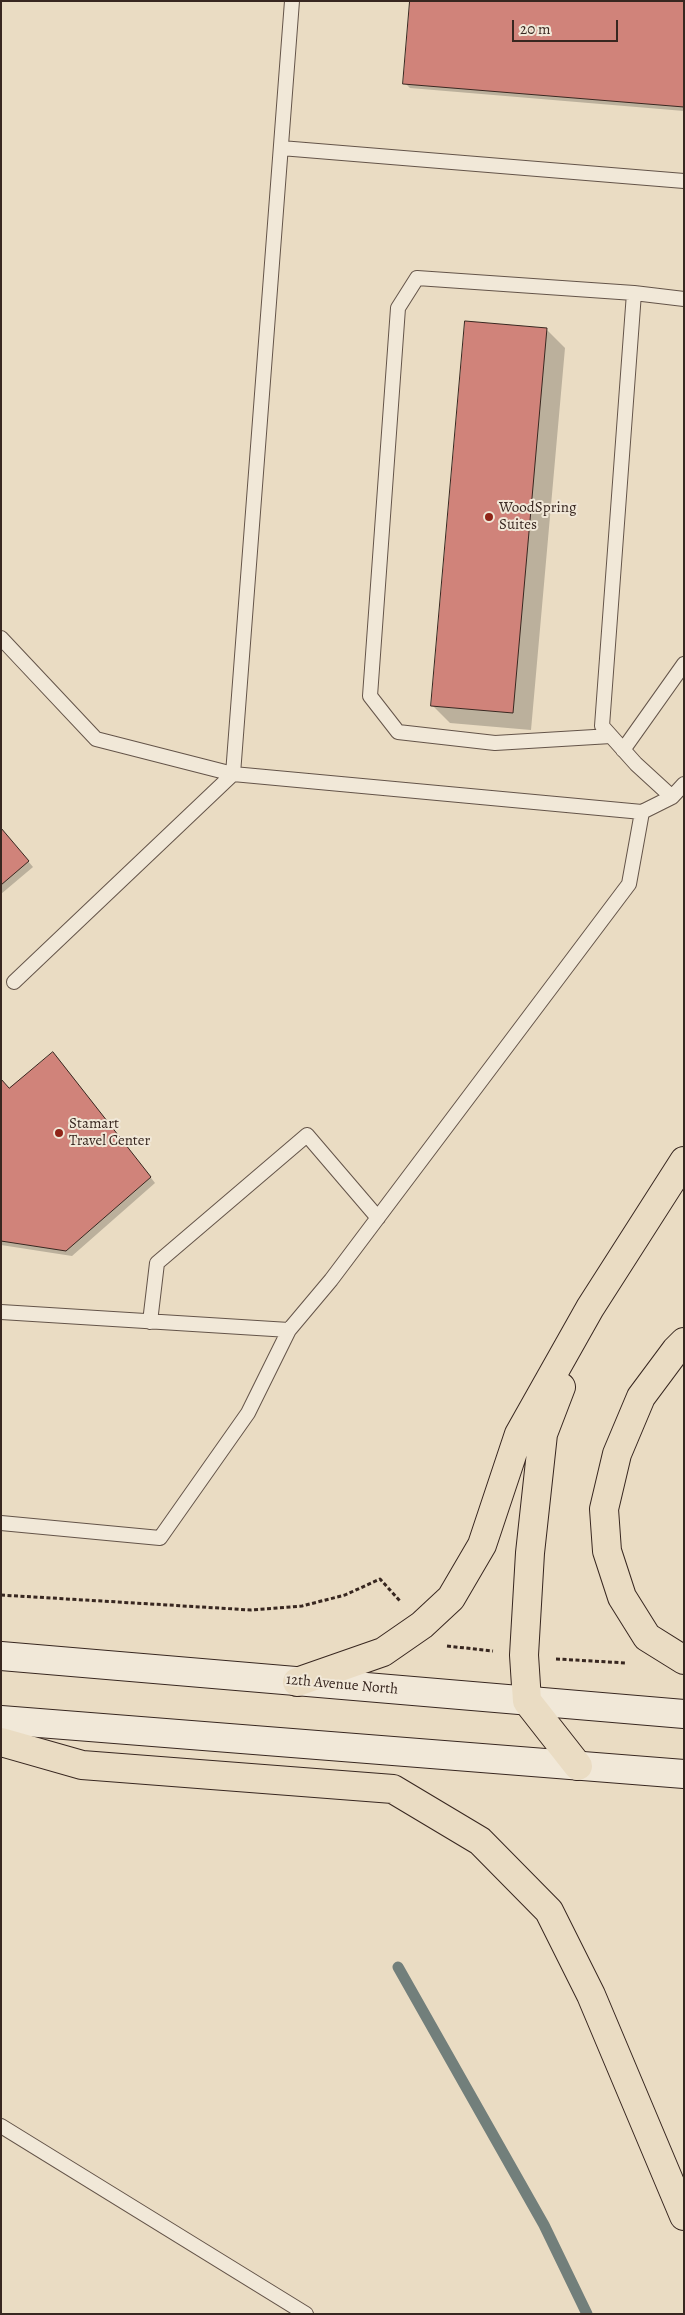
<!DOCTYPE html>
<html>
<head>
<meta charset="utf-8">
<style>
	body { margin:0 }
	#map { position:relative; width:685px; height:2315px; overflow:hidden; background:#eadcc3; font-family:Alegreya,serif }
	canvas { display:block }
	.frame { position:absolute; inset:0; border:2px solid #382720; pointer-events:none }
	.scale { position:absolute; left:512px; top:20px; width:106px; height:22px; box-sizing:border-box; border:2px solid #382720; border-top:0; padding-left:6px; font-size:15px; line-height:18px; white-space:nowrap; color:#382720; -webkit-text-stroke:4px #f1e8d8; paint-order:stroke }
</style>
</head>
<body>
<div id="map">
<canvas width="685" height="2315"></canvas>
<div class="frame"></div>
<div class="scale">20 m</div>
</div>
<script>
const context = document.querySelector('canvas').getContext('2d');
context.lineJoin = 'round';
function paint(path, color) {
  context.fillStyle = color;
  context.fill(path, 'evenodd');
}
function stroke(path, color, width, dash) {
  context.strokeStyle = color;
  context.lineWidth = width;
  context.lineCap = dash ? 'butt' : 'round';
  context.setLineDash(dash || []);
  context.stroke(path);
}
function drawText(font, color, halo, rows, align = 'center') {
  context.font = font + ' Alegreya,serif';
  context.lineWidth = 4;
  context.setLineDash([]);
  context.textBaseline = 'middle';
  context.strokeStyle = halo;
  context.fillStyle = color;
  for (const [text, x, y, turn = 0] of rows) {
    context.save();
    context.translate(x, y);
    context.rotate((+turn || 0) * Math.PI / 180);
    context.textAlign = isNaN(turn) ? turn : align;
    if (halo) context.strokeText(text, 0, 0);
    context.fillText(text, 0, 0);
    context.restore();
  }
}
const shadow = new Path2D(`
	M684,1V111L410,88L405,83Z
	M547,330L565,348L531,730L450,723L433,706Z
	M1,829L33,867L1,894Z
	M58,1058L155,1183L72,1256L1,1245V1080L9,1090Z`);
const stream = new Path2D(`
	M398,1967L544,2225L587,2314`);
const building = new Path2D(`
	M410,1H684V107L403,84Z
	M465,321L547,328L513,713L431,706Z
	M1,828L29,861L1,885Z
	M53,1052L151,1177L66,1251L1,1241V1079L9,1088Z`);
const path = new Path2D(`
	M1,1595L251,1610L302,1606L345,1595L380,1579L400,1601
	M447,1646L493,1651
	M556,1659L627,1663`);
const lane = new Path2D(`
	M281,148L684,181
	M1,638L96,739L233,774L642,812L672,797L684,784
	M611,736L495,743L398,732L370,696L398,308L417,278L634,293
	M623,750L684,664
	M672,797L636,764L602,726L634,293L684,299
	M14,982L233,774L292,1
	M1,1312L289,1330L248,1413L160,1538L1,1523
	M150,1322L157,1263L307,1135L378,1218
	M289,1330L331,1280L629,884L642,812
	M1,2126L306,2314`);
const secondary = new Path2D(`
	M1,1656L684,1714
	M1,1720L684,1774`);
const highway = new Path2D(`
	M684,1342L676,1350L641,1397L617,1454L604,1509L607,1551L622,1597L647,1637L684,1660
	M561,1387L543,1434L530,1553L524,1655L527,1701L578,1766
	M297,1682L383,1652L422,1625L451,1598L482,1545L519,1434L590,1308L684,1161
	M1,1742L82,1765L393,1789L480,1841L549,1911L591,1995L684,2216`);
const markers = [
	[489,517,5,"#8f2418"],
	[59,1133,5,"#8f2418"]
];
const poiNames = [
	["WoodSpring",499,508],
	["Suites",499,525],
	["Stamart",69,1124],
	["Travel Center",69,1141]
];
const streetNames = [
	["12th Avenue North",342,1685,5]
];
paint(shadow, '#0003');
stroke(stream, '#727f7b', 11);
paint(building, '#d0837a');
stroke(building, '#382720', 1);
stroke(lane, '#645449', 16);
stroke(secondary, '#382720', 30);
stroke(highway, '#382720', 30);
stroke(path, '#382720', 3, [4, 2.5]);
stroke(lane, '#f1e8d8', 14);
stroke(secondary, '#f1e8d8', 28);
stroke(highway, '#eadcc3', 28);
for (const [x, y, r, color] of markers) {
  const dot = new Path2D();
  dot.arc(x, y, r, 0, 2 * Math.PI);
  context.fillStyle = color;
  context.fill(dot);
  stroke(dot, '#f1e8d8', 2);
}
drawText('15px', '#382720', '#f1e8d8', poiNames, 'left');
drawText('15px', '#382720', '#f1e8d8', streetNames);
</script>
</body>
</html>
